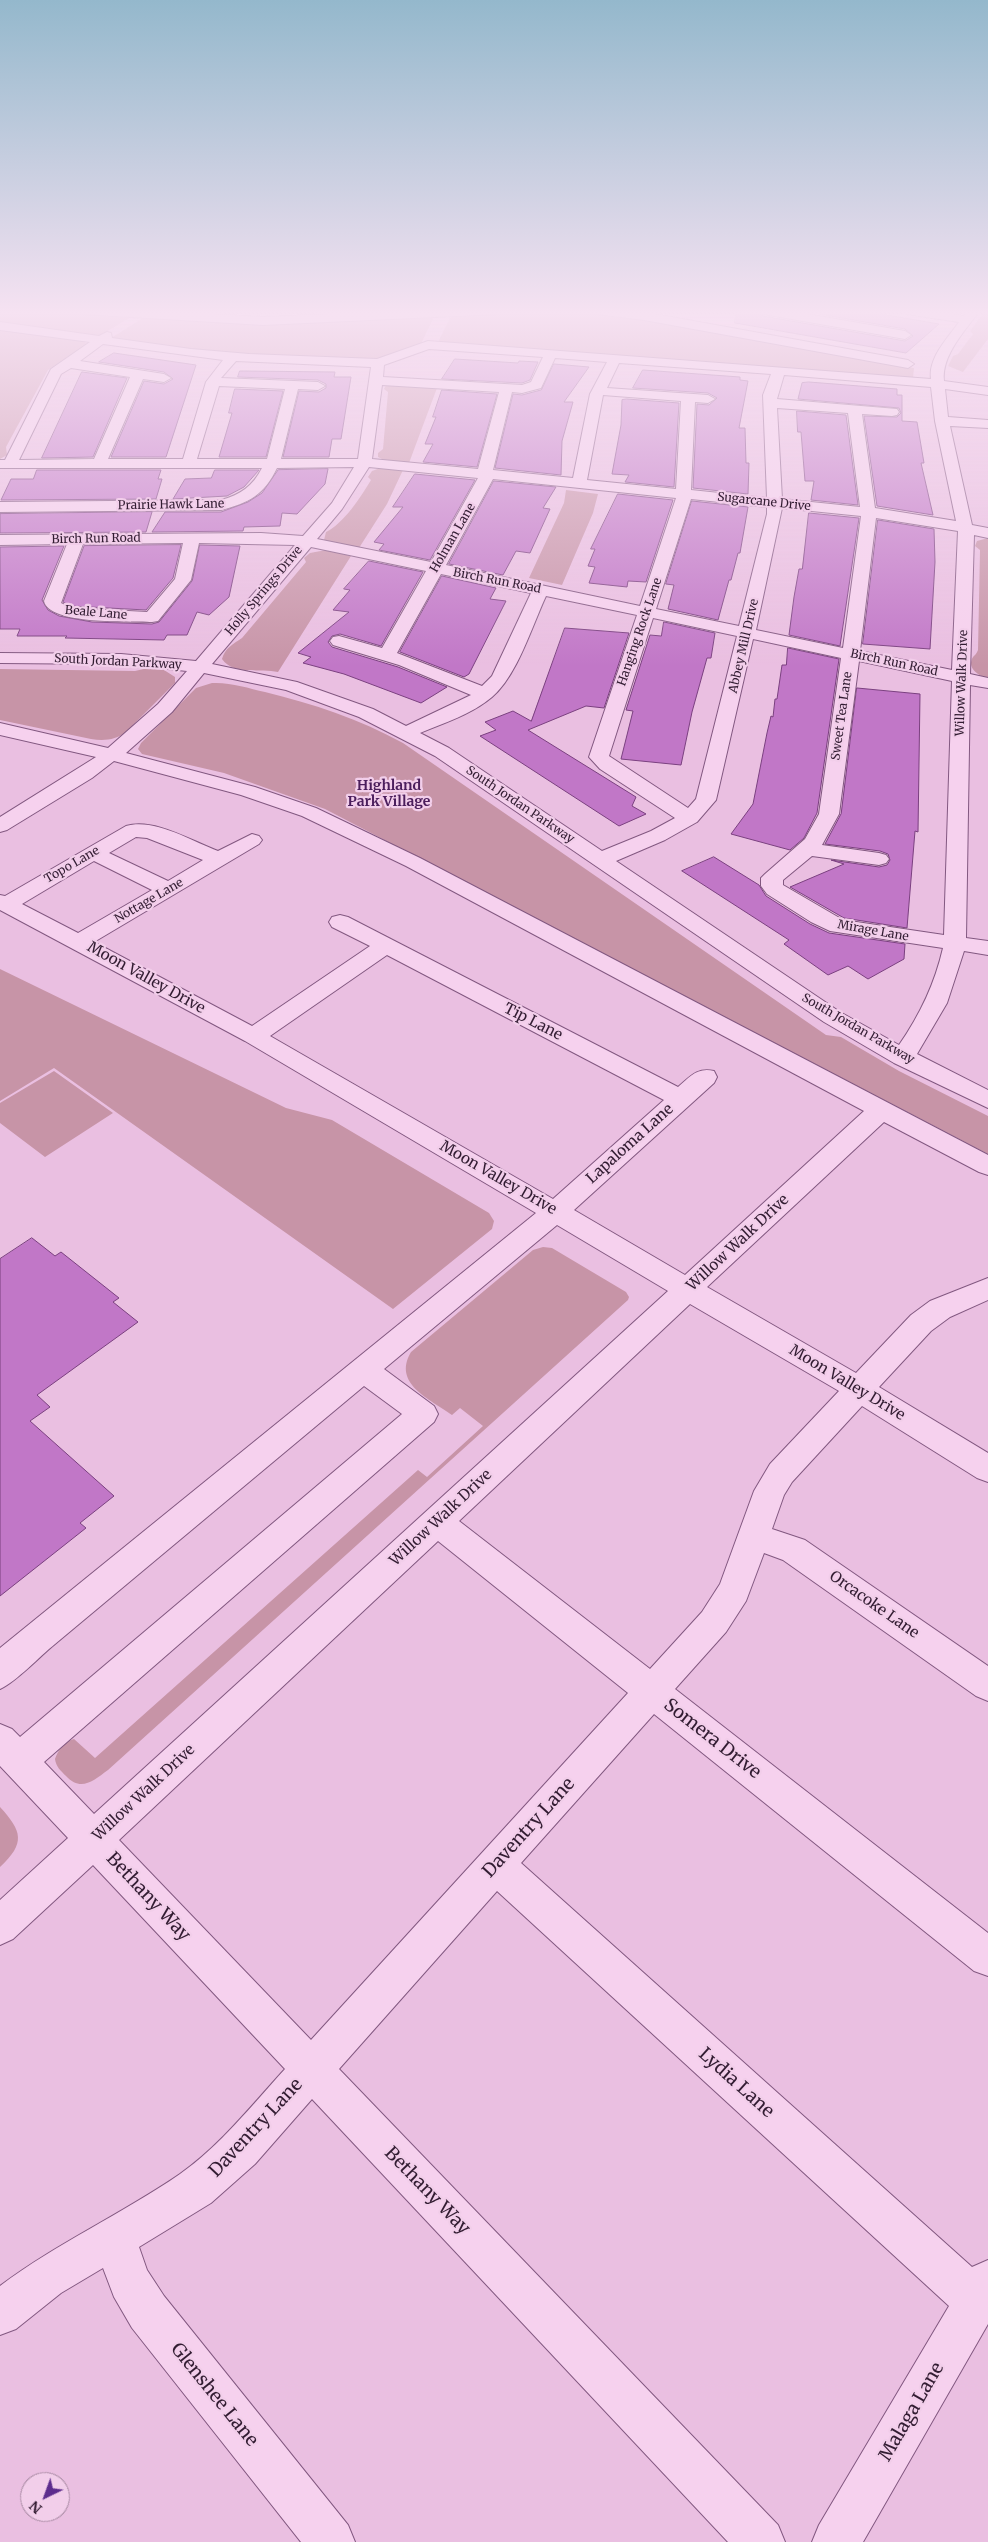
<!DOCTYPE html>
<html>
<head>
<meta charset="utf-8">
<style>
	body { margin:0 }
	#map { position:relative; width:988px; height:2542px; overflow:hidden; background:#eabfe1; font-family:Merriweather,serif }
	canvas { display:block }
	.north { position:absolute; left:20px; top:2472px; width:50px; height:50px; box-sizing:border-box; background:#f2ceea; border:1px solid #a587a0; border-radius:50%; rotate:222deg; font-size:14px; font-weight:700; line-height:20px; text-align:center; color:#321c32 }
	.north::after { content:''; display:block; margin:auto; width:18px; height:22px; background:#5d2c8d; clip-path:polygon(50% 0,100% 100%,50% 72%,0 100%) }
</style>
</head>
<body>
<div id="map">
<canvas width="988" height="2542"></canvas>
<div class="north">N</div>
</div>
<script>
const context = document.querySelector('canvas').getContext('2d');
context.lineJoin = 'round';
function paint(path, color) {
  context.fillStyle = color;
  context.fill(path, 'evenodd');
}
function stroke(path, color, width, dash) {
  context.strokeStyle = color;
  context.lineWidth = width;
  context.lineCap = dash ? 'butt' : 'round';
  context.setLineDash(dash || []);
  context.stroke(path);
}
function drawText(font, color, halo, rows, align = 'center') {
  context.font = font + ' Merriweather,serif';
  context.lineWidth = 4.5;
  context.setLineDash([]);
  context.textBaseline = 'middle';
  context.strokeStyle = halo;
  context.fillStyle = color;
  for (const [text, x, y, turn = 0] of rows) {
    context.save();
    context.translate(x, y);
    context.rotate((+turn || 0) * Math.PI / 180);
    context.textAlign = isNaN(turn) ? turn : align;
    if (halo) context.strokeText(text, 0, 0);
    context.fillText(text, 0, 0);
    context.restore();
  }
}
const green = new Path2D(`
	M0,310H57L131,317L98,337L0,323Z
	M534,311H578L642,318L914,368L913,379L438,342L451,316Z
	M988,311V339L963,372L948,366L953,356L958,354L973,334L970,331L984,312Z
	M431,316L433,319L421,344L376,360L229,355L111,338L143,318L230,322Z
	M0,330L83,341L87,344L48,370L6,447L7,455L0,459Z
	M386,385L437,388L409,463L384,460L378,457V453L383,449L388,392L384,389Z
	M383,467L403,470L387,504L359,548L324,540L326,532C344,523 360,498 371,480L368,477L372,471Z
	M566,490L598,494L593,513L562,585L529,578L564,503Z
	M988,538V679C979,676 966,668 973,657C975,655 977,653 978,650L980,550L975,546L977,541Z
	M326,550L351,556L278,672C261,668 234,676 222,659C225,648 233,644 242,638L306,562L304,558L310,553Z
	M148,668L164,670L175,677V683L126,732C116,740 104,741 91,739L0,720V669L135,671Z
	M212,683C230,682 248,688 265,692C314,704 359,719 403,743L826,1035L841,1037L899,1071L988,1116V1154L325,809L224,773L142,754L138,749L141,743L196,688Z
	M0,969L286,1108L332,1120L489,1213L494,1221L492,1229L393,1309L54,1068L0,1101Z
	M54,1071L113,1113L45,1157L0,1123V1103Z
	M543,1247L552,1248L626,1292L629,1297L628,1300L108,1770C93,1781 81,1792 66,1776C61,1771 56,1767 55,1759C58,1750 64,1742 74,1739L95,1758L418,1470L427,1477L483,1426L460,1408L452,1415C430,1399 392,1384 411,1352L533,1250Z
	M0,1807C22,1831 26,1843 0,1867Z`);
const building = new Path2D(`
	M736,310H755L763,316L905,341L913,336L905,329L796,310H858L939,324L906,353L735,323Z
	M114,353L196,365L166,457H111L144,381L164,384L173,379L164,372L99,362Z
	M455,359L518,363L519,361L538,362L530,380L522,383L442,379Z
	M554,364L589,367L564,402H573L562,441L561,475L495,468L513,394L522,395L541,390Z
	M643,370L740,377V380L748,381L739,428H745L746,463H749L748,494L693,488L697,404L709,405L717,398L708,393L633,388Z
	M240,371L335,372L334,377H351L341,439H332L329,457H283L299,391L319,392L326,388V384L318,380L238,377Z
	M82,372L127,378L93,457L42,458Z
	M809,382L897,389V395H902V421L917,422L924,463H921L933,515L877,506L864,416L897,417L901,413L899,408L798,399L802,383Z
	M235,389L283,391L266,457H219L232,413H229Z
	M442,390L497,394L477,467L423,462L433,444H425L436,417H433Z
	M627,399L679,403L674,487L625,482L629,475L612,474L621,425L622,400Z
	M797,411L846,415L858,505L811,500L814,481H805L801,432H798Z
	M328,469L325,484L297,514L282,513L280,526L244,527L243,531L152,532L165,512H221L248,502L262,493L278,470Z
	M37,470H161L158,479H162L156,499L1,500L11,479H33Z
	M215,470H259L244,487L227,496L173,499L185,479L211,478Z
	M415,474L475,480L430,560L379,550L384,544L374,542L403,507H393Z
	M494,481L556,487L543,508L550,509L530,553L516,551L503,575L449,564Z
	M618,494L673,500L646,582L628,581L627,587L589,583L595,567L588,566L595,549H591Z
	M692,501L748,507L740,553H738L731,580H729L718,620L668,609L674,585L666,584Z
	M152,512L146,532L0,533V514Z
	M809,513L859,518L840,646L789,635L794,597L799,569H802Z
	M878,520L934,529L935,562L930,649L863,644Z
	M181,545L173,578L146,610L71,606L63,602L84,546Z
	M200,545L240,546L229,597L209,615L197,612L187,635H167L164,640L65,638L67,636H17L20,629H0V547L64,546L42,600L48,610L59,616L92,622L152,624L159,622L192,581Z
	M369,561L423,572L381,646L340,634L332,636L328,642L332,647L398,667L447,687L421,703L344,674L303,663L311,657L298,653L349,612L333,610L350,590L344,589Z
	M442,576L496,588L490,599L506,601L469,674L464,677L400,652Z
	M664,622L715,633L711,658H707L692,712L681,765L621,759L633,711L626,710L650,635L661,636Z
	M565,628L629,633L604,708L586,706L528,730L636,797L632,806L646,814L619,826L480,736L496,730L485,722L513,711L531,721Z
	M788,648L839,659L817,813L804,838L790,850L731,834L753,804L767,733L771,716L773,717L775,699H777L782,665H786Z
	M857,688L920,694L918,832L915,831L907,928L844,918L790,887L844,864L831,860L879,867L887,865L890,860L888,854L880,851L825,844L841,814Z
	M714,857L759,885L766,896L810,924L829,933L905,944L904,959L868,979L848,966L828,975L784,944L789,940L682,871Z
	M32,1238L55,1256L61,1252L119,1298L113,1302L138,1322L37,1395L50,1407L30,1421L114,1496L80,1523L86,1528L0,1596V1259Z`);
const minor = new Path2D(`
	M76,310H144L263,317L418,310H505L499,314L263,325L82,314Z
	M591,310L644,312L908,360L914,364L908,368L644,320L597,314Z
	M757,310H784L905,331L911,335L905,339L763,314Z
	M900,310H929L964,316L968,310H980C966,330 941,355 944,381L988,387V395L945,389L948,417L988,420V428L950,426L972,525L988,528V538L974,535L970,674L988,678V688L970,685L966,938L988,941V955L964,951L947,1003L917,1054L988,1090V1108L894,1063L824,1022L435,756L359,717L286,690L204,673L172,712L126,753L255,787L316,808L420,858L988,1155V1175L979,1172L884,1122L707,1287L856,1373L911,1315L930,1301L988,1278V1300L950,1317L931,1331L879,1387L988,1453V1482L977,1478L862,1406L792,1482L784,1495L772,1529L805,1540L988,1666V1701L976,1696L783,1560L764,1553L746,1601L726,1632L675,1689L988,1933V1976L974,1971L654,1714L521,1863L972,2267L988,2260V2324L863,2542H812L819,2525L949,2306L497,1891L339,2069L778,2525L785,2542H728L312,2099L255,2164L211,2203L139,2247L147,2270L164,2296L348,2525L355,2542H301L132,2328L114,2297L103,2268L61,2293L16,2329L0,2335V2286C57,2243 122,2214 180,2174C220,2146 252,2105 285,2069L93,1865L13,1939L0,1945V1900L68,1838L0,1766V1724L12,1729L20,1737L402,1414L364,1386L55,1644C40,1656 16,1682 0,1689V1648L536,1213L245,1041L0,910V895L5,896L126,826C155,818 191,841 218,851L252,834L259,836L262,840L259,844L94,942L252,1026L370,946L332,927L329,922L332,917L340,915L348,917L678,1087C690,1077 697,1067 714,1071L717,1077L714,1083L574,1210L685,1275L864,1111L406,866L302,816L241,795L114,761L92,778L7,830L0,832V817L96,757L0,735V723L108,748L158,704L187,671L121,664L0,663V653L121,654L196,661L295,545L199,543L191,580L158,621L152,622C130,621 49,625 44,601L67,544L0,545V535L261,533L303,536L332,503L354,467L277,468C264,495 249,503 221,510L0,512V502L221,500C240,495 253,486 262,468H0V460H5L51,369L90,342L0,330V322L99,336L107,332L111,333L112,338L191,349L249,354L377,359L428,341L931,379C928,358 947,339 959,322L906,314ZM103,344L223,360L206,382L183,459H108L143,379L164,382L171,378L164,374L80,361ZM429,349L543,357L531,382L522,385L383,377L384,365ZM555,358L607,362L590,394L573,478L493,470L512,392L522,393L541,388ZM236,361L371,367L358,459H281L298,389L318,390L325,386L318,382L221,378ZM619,363L771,374L763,395L767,498L691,490L695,402L708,403L715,399L708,395L607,388ZM71,368L130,377L94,459L19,460L61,374ZM784,375L931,387L935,421L956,521L875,508L862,414L892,416L897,415L899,412L897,409L777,399ZM382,385L499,392L478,469L372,459ZM219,386L285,389L267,459H197ZM603,395L681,401L676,489L587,480ZM777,408L848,413L860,507L782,499ZM369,467L478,478L431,562L317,539L342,509ZM493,479L676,498L640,606L446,565ZM691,499L767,507V514L739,626L656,609ZM782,508L861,516L843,648L756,630ZM876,518L958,531L952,670L860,651ZM183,543L175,579L147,612L71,608L61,603L83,544ZM311,547L426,571L382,648L339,636L333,637L330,641L333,645L399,665L471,695L406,726L373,709L297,682L212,664ZM441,574L531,593L492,676L482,686L397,653ZM546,596L637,615L589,757L600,769L675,818L651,831L602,851L449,748L420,733C444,723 472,714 492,697C517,676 532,626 546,596ZM653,618L737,636L696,799L688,808L609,756ZM753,639L841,658L819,814L805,839L765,874L761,878V886L767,894L811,922L830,931L943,948C935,983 920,1015 899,1045L840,1012L616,861L665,840L697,822L716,800ZM859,661L952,681L944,935L843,920L783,885V880L812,856L879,865L886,863L889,859L886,855L879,853L822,845L839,814ZM136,837L147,838L203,860L168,881L109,853ZM94,861L152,890L78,933L22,904ZM387,955L664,1100L553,1199L270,1036ZM557,1225L668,1291L94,1814L44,1762L434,1422L438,1414L434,1406L384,1369ZM690,1304L839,1391L770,1464L754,1491L720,1584L702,1612L650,1669L459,1521ZM438,1541L628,1693L311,2040L119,1840Z`);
const farStreetnames = [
	["Sugarcane Drive",764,502,6],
	["Prairie Hawk Lane",171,505,-1],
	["Holman Lane",453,538,-60],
	["Birch Run Road",96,539,-1],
	["Birch Run Road",497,581,11],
	["Holly Springs Drive",264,591,-50],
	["Beale Lane",96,613,5],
	["Hanging Rock Lane",640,632,-71],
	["Abbey Mill Drive",744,646,-77],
	["South Jordan Parkway",118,662,3],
	["Birch Run Road",894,663,12],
	["Willow Walk Drive",962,683,-88],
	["Sweet Tea Lane",842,716,-82],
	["South Jordan Parkway",520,805,34],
	["Topo Lane",72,865,-30],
	["Nottage Lane",149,901,-30],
	["Mirage Lane",873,931,10],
	["South Jordan Parkway",858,1029,30]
];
const farNeighbourhoodnames = [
	["Highland",389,786],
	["Park Village",389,802]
];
const streetNames = [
	["Moon Valley Drive",146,978,29],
	["Tip Lane",533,1022,27],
	["Lapaloma Lane",630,1144,-42],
	["Moon Valley Drive",498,1178,30],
	["Willow Walk Drive",738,1243,-43],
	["Moon Valley Drive",847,1383,31],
	["Willow Walk Drive",441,1518,-43],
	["Orcacoke Lane",874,1605,35],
	["Willow Walk Drive",144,1793,-43]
];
const nearStreetnames = [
	["Somera Drive",712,1739,38],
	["Daventry Lane",529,1828,-48],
	["Bethany Way",148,1897,47],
	["Lydia Lane",736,2083,42],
	["Daventry Lane",256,2128,-47],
	["Bethany Way",427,2191,46],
	["Glenshee Lane",214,2395,51],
	["Malaga Lane",912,2412,-60]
];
paint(green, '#c794a7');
paint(building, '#c177c7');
stroke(building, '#7a407f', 1);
stroke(minor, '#825880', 2);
paint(minor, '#f6d1ee');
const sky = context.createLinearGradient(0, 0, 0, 666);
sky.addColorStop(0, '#94b8cc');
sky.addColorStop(0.47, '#f6e2f2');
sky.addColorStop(1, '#f6e2f200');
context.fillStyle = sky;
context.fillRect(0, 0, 988, 666);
drawText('12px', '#321c32', '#f2ceea', farStreetnames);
drawText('bold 14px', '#4b1e5c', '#f2ceea', farNeighbourhoodnames);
drawText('15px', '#321c32', '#f2ceea', streetNames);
drawText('18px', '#321c32', '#f2ceea', nearStreetnames);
</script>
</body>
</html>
